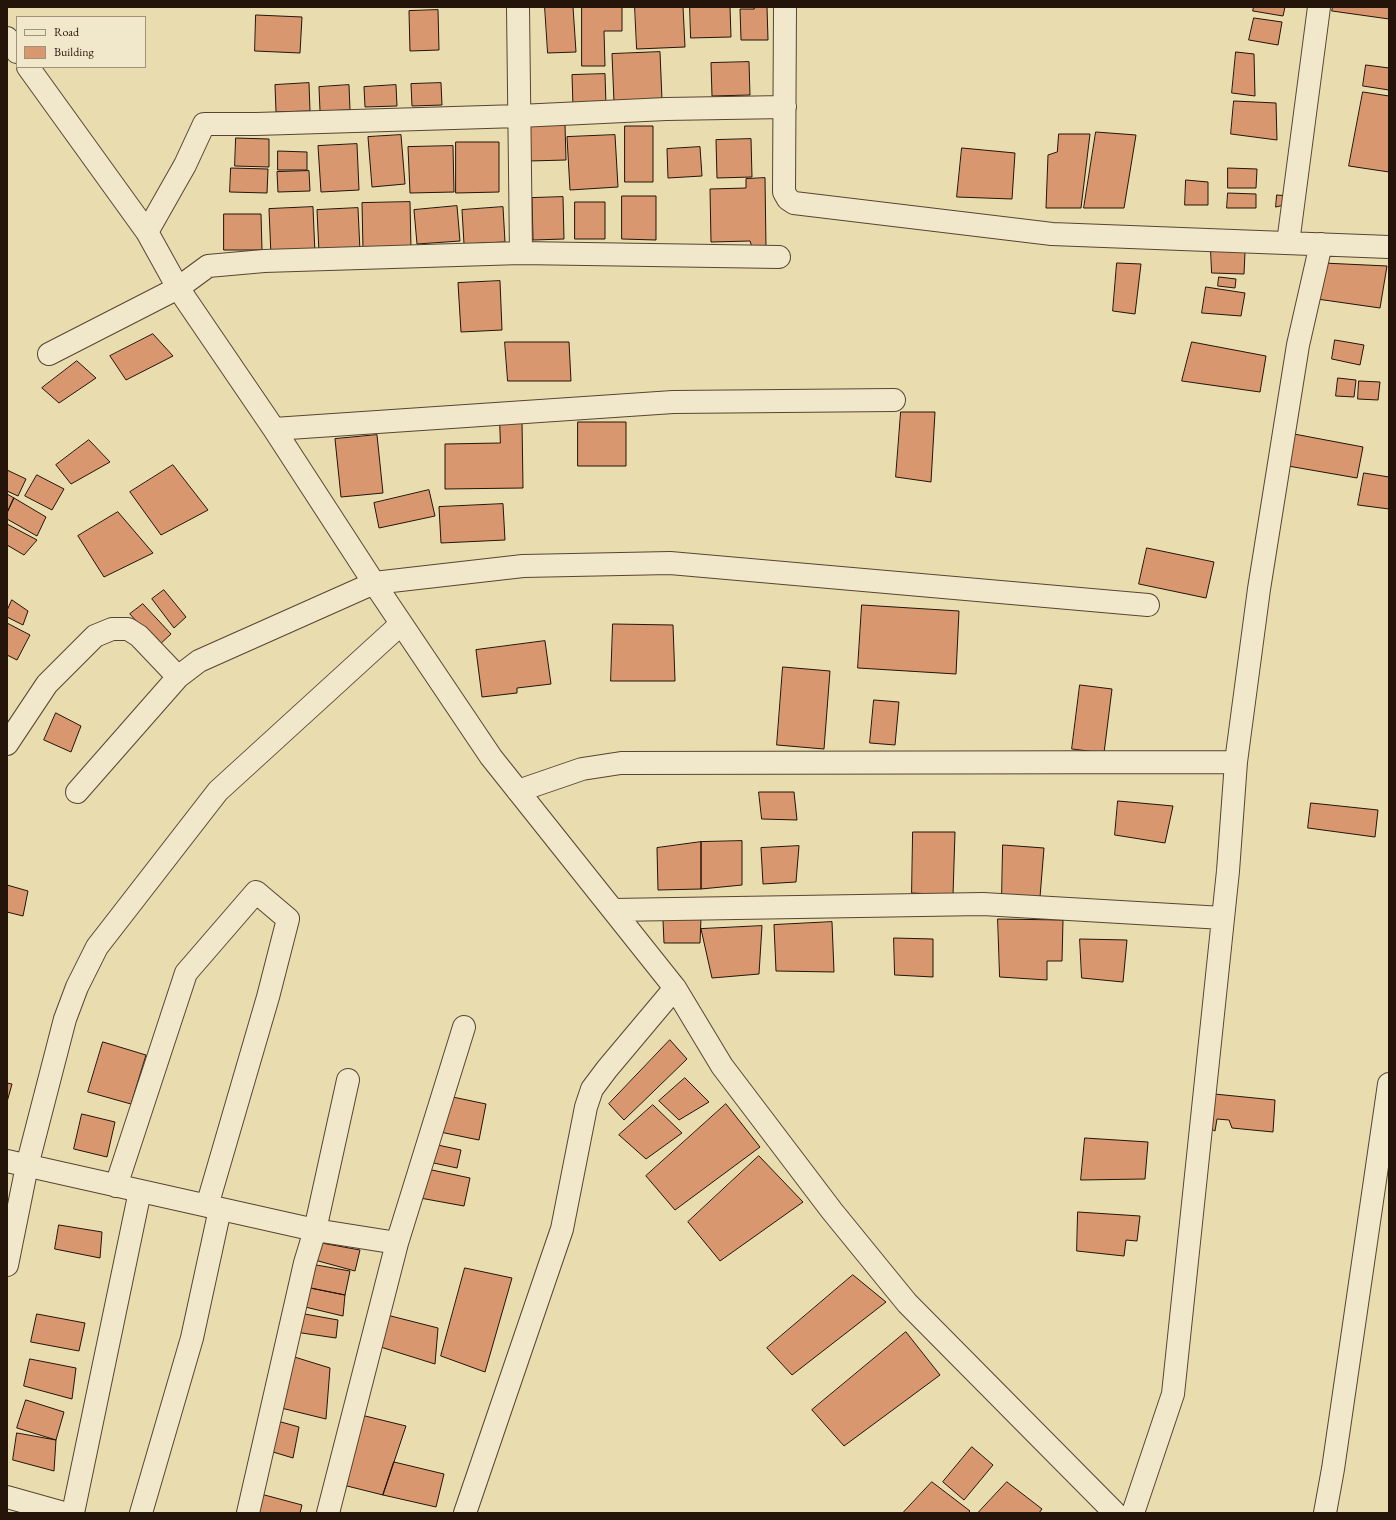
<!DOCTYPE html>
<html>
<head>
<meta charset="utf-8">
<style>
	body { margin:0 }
	#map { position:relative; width:1396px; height:1520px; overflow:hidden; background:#e9dcaf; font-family:"EB Garamond",serif }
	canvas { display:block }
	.frame { position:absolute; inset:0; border:8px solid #241409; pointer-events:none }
	.legend { position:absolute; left:16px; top:16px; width:130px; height:52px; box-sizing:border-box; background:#f1e8cb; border:1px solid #9f937d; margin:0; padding:5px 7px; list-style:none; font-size:12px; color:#241409 }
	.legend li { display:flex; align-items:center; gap:8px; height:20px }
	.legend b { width:20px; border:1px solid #9f937d }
</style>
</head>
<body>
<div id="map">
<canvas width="1396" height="1520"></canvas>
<div class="frame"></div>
<ul class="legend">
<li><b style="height:5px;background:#f1e8cb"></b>Road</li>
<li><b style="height:11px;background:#d8976f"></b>Building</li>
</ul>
</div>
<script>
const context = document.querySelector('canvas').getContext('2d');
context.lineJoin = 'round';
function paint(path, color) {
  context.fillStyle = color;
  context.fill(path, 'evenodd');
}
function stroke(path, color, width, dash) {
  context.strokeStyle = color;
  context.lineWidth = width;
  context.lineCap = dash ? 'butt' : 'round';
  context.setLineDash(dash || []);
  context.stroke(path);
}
const building = new Path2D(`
	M545,7H573L576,52L548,53Z
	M582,7H622V31H604L605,66H582Z
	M635,7H683L685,47L637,49Z
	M690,7H730L731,37L691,38Z
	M754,7H767L768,40H741L740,9H754Z
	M1254,7H1285L1283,16L1253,11Z
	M1333,7H1389V19L1332,11Z
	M438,10L439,50L410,51L409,11Z
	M256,15L302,17L300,53L255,51Z
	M1254,18L1282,22L1278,45L1249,40Z
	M660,52L662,100L614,102L612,54Z
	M1236,52L1254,54L1255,96L1232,93Z
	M749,62L750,95L712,96L711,63Z
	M1366,65L1389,68V90L1363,86Z
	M605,74L606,106L573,107L572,75Z
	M309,83L310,111L276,112L275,85Z
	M441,83L442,105L412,106L411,84Z
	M349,85L350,110L320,111L319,87Z
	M396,85L397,106L365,107L364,87Z
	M1363,92L1389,96V172L1349,166Z
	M1234,101L1276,103L1277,140L1231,134Z
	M565,125L566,160L529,161L528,126Z
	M625,126H653V182H625Z
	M1096,132L1136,135L1124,208H1084Z
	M1059,134H1090L1081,208H1046L1048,155L1057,152Z
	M401,135L405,184L372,187L368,137Z
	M615,135L618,187L570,190L567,137Z
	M236,138L269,139V167L235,166Z
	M751,139L752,177L717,178L716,140Z
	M456,142H499V192L456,193Z
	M357,144L359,190L321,192L318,146Z
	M453,146L454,192L410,193L408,147Z
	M700,147L702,176L668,178L667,149Z
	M962,148L1015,153L1012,199L957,197Z
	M278,151L307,152V170H278Z
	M231,168L268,169L267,193L230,192Z
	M1228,168L1257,169L1256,188H1228Z
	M309,171L310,191L278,192L277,172Z
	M765,178L766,247H752L750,241L711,242L710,189L746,188V179Z
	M1186,180L1208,182V205H1185Z
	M1228,193L1256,194V208H1227Z
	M1277,195L1289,196L1288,204L1276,207Z
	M622,196H656V240L622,239Z
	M563,197L564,239L533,240L532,198Z
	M410,202L411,248L363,249L362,203Z
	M575,202H605V239H575Z
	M457,206L460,241L417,244L414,210Z
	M313,207L315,254L271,256L269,209Z
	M503,207L505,242L464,244L462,210Z
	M358,208L360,251L319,253L317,210Z
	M224,214H261L262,250H224Z
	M1211,251L1245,252L1244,274L1212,273Z
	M1117,263L1141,264L1135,314L1113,311Z
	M1323,263L1387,266L1380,308L1317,299Z
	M1219,277L1236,279L1235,288L1218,286Z
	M500,281L502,330L461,332L458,283Z
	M1206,287L1245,293L1241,316L1202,313Z
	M153,334L173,356L126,380L110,356Z
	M1335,340L1364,345L1360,365L1332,359Z
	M505,342H569L571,381H508Z
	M1192,342L1266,356L1260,392L1182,381Z
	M77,361L96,378L59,403L42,388Z
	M1338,378L1356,380L1354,397L1336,396Z
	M1359,381L1380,382L1378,400L1358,399Z
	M901,412H935L931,482L896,477Z
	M500,421H522L523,488L445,489V444L500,443Z
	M578,422H626V466H578Z
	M1294,434L1363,447L1357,478L1288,466Z
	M377,435L383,493L341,497L335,439Z
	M89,440L110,462L71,484L56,465Z
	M173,465L208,510L161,535L130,492Z
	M7,470L26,479L18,496L7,491Z
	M1364,473L1389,477V509L1358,505Z
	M37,475L64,489L52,510L25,496Z
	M429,490L435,516L379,528L374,503Z
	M7,494L14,498L7,513Z
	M14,498L46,517L37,536L7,519V513Z
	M503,504L505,540L441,543L439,507Z
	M118,512L153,553L104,577L78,536Z
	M7,524L37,540L24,555L7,545Z
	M1147,548L1214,562L1206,598L1139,584Z
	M164,590L186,617L174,628L152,599Z
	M12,600L28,611L23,625L7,617V611Z
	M143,604L171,634L158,646L130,614Z
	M862,605L959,611L956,674L858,668Z
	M7,623L30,635L17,660L7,655Z
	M613,624L673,625L675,681H611Z
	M545,641L551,684L517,688V693L482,697L476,650Z
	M783,667L830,671L824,749L777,745Z
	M1080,685L1112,689L1104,753L1072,749Z
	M874,700L899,702L895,745L870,743Z
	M56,713L81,726L71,752L44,740Z
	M759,792H794L797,820L762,819Z
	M1118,801L1173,806L1165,843L1115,835Z
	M1311,803L1378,810L1375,837L1308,828Z
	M913,832H955L953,895L912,893Z
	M742,841V885L701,889V842Z
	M701,842V889L658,890L657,848Z
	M1003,845L1044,848L1040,897L1002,896Z
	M799,846L796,882L763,884L761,848Z
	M7,885L28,891L23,916L7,912Z
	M701,918L700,943H664L663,920Z
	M998,919L1063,920L1062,961H1047V980L1000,977Z
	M832,922L834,972L776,971L774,925Z
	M762,926L759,974L712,978L701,929Z
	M894,938L933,939V977L895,975Z
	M1080,939L1127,940L1123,982L1082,978Z
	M670,1040L687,1059L624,1120L609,1104Z
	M103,1042L146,1055L131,1104L88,1092Z
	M685,1078L709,1102L679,1120L659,1101Z
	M7,1083L12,1084L7,1102Z
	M1204,1093L1275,1100L1273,1132L1232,1128L1229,1120L1217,1119L1215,1131L1201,1124Z
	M448,1096L486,1104L479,1140L440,1132Z
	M726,1104L760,1147L675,1210L646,1176Z
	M653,1105L682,1133L646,1159L619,1135Z
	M82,1114L115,1122L107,1157L74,1149Z
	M1085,1138L1148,1142L1145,1179L1081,1180Z
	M433,1144L461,1150L457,1168L429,1162Z
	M759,1156L803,1202L720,1261L688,1222Z
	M427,1169L470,1178L464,1206L420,1198Z
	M1078,1212L1140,1216L1137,1241L1126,1240L1124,1256L1077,1251Z
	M59,1225L102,1232L100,1258L55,1249Z
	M316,1242L360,1250L355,1271L311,1259Z
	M305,1263L350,1271L345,1295L301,1286Z
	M465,1268L512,1278L485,1372L441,1356Z
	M853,1275L886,1302L792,1375L767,1348Z
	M305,1287L345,1295L343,1316L301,1306Z
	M299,1313L338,1320L336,1338L295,1332Z
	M379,1313L438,1328L435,1364L371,1344Z
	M37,1314L85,1323L79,1351L31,1342Z
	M906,1332L940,1375L844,1446L812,1410Z
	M288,1355L330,1368L326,1419L277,1407Z
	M30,1359L76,1368L72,1399L24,1386Z
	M26,1400L64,1412L56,1440L17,1428Z
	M353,1413L406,1426L383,1495L343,1485Z
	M274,1420L299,1427L293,1458L263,1449Z
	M17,1433L56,1440L54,1471L13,1460Z
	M972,1447L993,1465L964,1500L943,1482Z
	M394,1462L444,1474L436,1507L383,1495Z
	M932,1482L970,1511L968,1513H903Z
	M1007,1482L1042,1509L1039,1513H978Z
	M257,1493L302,1505L300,1513H253Z`);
const minor = new Path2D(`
	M518,7L521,253
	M785,7L784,192L788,199L794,203L1052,234L1389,247
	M7,38L17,52
	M28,67L147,232L178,288L274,429L374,583L491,757L675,988L722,1066L832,1211L907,1303L1115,1513
	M147,232L185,165L204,124H256L519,116L666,109L785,107
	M1288,243L1319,7
	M49,354L178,288L208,266L264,261L521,253L779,257
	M274,429L673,402L894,400
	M7,744L47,684L95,636L112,629H128L139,636L178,677
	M518,791L582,769L621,763L1236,762
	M77,792L178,677L199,661L374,583L523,566L670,563L1148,605
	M613,910L983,904L1223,918
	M7,1161L315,1230L397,1243
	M116,1186L186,973L256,892L288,919L268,997L207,1206
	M7,1265L27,1166L65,1019L77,987L97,947L218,791L401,624
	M7,1497L64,1513
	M73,1513L140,1191
	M141,1513L192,1338L220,1209
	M248,1513L305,1263L315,1230L348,1080
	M328,1513L397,1243L464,1027
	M465,1513L562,1229L586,1107L592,1089L607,1069L675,988
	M1133,1513L1173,1394L1228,871L1236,762L1259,589L1298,345L1321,244
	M1325,1513L1333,1469L1389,1084`);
paint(building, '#d8976f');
stroke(building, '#241409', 1);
stroke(minor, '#554632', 24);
stroke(minor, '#f1e8cb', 22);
</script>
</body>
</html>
